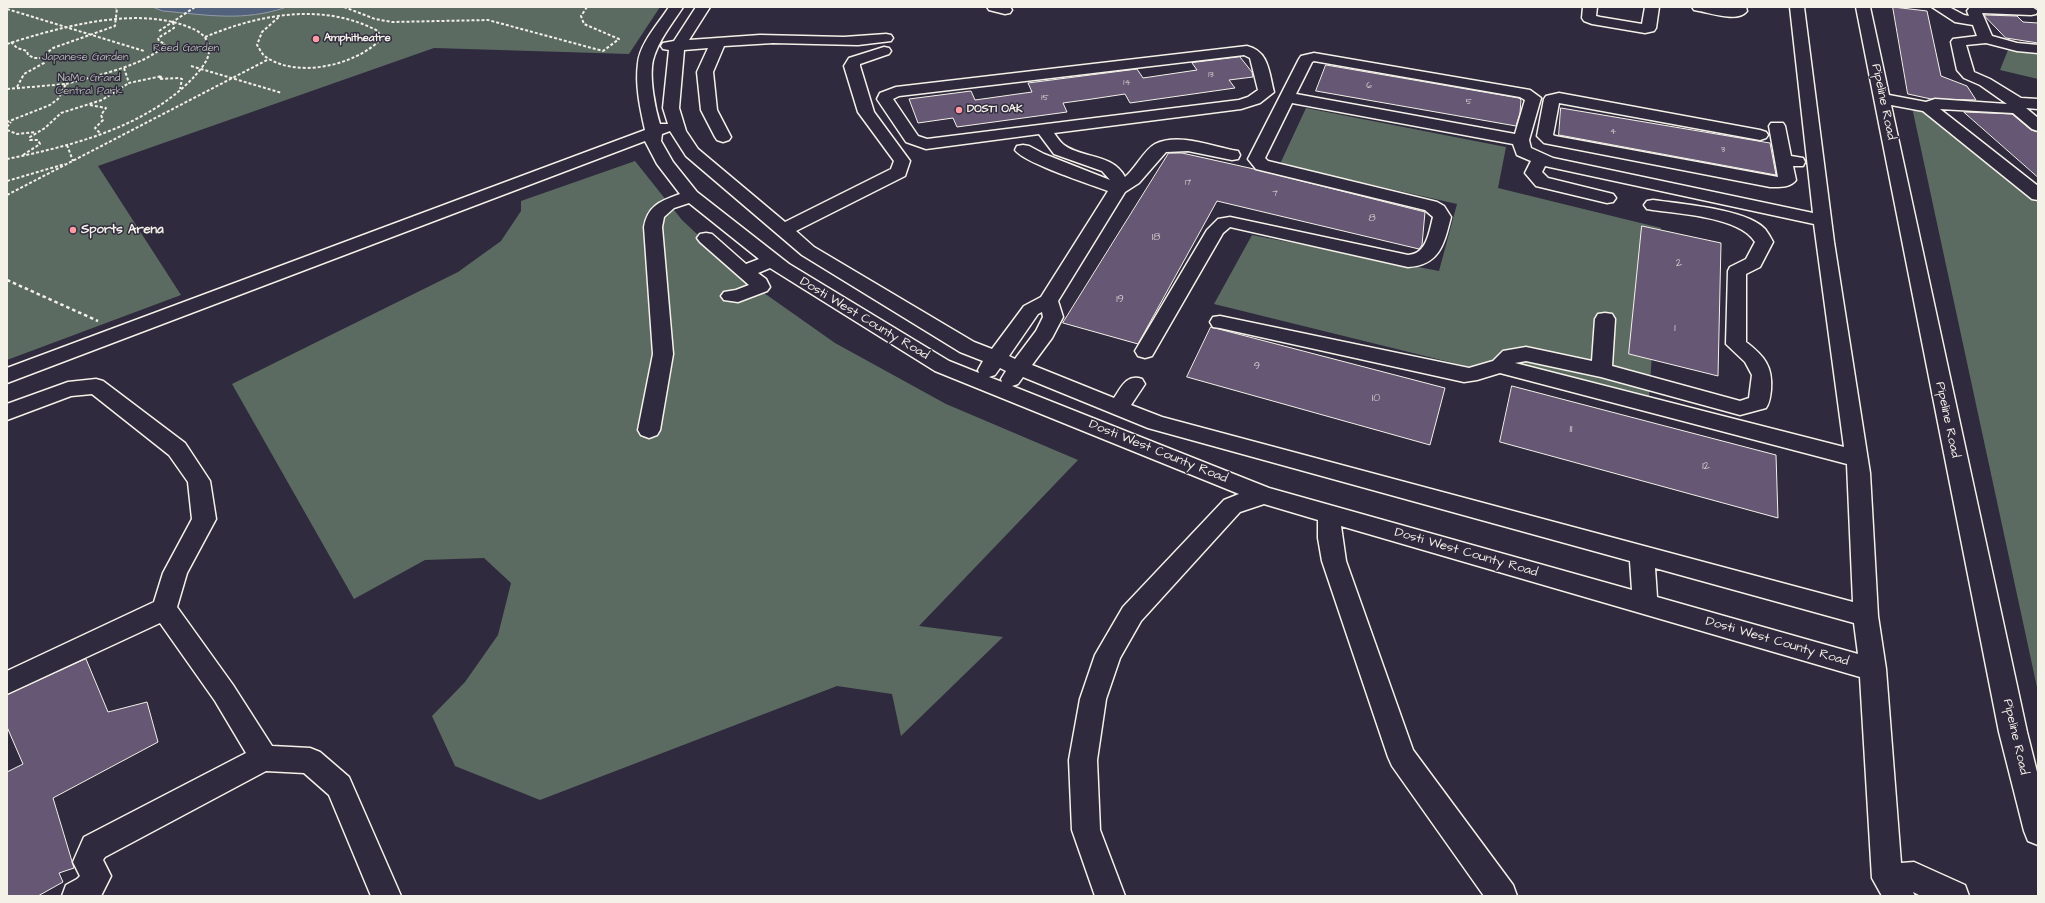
<!DOCTYPE html>
<html>
<head>
<meta charset="utf-8">
<style>
	body { margin:0 }
	#map { position:relative; width:2045px; height:903px; overflow:hidden; background:#2f2a3d; font-family:"Architects Daughter",sans-serif }
	canvas { display:block }
	.frame { position:absolute; inset:0; border:8px solid #f4f1e8; pointer-events:none }
</style>
</head>
<body>
<div id="map">
<canvas width="2045" height="903"></canvas>
<div class="frame"></div>
</div>
<script>
const context = document.querySelector('canvas').getContext('2d');
context.lineJoin = 'round';
function paint(path, color) {
  context.fillStyle = color;
  context.fill(path, 'evenodd');
}
function stroke(path, color, width, dash) {
  context.strokeStyle = color;
  context.lineWidth = width;
  context.lineCap = dash ? 'butt' : 'round';
  context.setLineDash(dash || []);
  context.stroke(path);
}
function drawText(font, color, halo, rows, align = 'center') {
  context.font = font + ' "Architects Daughter",sans-serif';
  context.lineWidth = 3;
  context.setLineDash([]);
  context.textBaseline = 'middle';
  context.strokeStyle = halo;
  context.fillStyle = color;
  for (const [text, x, y, turn = 0] of rows) {
    context.save();
    context.translate(x, y);
    context.rotate((+turn || 0) * Math.PI / 180);
    context.textAlign = isNaN(turn) ? turn : align;
    if (halo) context.strokeText(text, 0, 0);
    context.fillText(text, 0, 0);
    context.restore();
  }
}
const green = new Path2D(`
	M7,7H660L629,54L434,48L98,166L181,295L7,360Z
	M2008,50L2038,53V79L2000,70Z
	M1910,98L2038,198V692Z
	M1306,108L1506,147L1498,188L1661,228L1648,411L1214,304L1252,235L1439,271L1457,204L1280,164Z
	M635,161L682,220L747,281L835,343L946,404L1078,460L919,626L1003,637L901,736L892,694L837,686L540,800L455,766L432,716L465,682L498,635L511,583L484,558L425,560L354,599L232,384L458,272L501,241L521,211V201Z`);
const water = new Path2D(`
	M153,7H287C243,22 208,15 163,11Z`);
const building = new Path2D(`
	M1893,7L1927,11L1941,76L1967,86L1976,100L1931,99L1908,94Z
	M1984,15L2017,16L2023,22L2038,23V43L2006,38Z
	M1240,57L1252,72L1253,77L1229,80L1235,88L1130,103L1125,94L1092,99L1063,103L1067,112L957,127L953,118L918,123L909,99L971,91L975,100L1032,92L1028,83L1137,69L1143,78L1197,70L1192,63Z
	M1326,65L1519,98L1521,100L1520,113L1516,126L1316,91Z
	M1561,108L1770,143L1776,175L1559,135Z
	M1964,112L2012,114L2031,130L2038,132V177Z
	M1169,153H1182L1254,169L1425,212L1422,245L1419,249L1217,201L1138,344L1063,323Z
	M1642,226L1721,243L1718,376L1629,354Z
	M1211,327L1445,388L1430,445L1187,377Z
	M1512,386L1776,455L1778,518L1500,442Z
	M86,659L108,712L147,702L158,742L53,798L74,868L59,873L63,882L38,896H7V772L23,764L7,727V695Z`);
const pathFar1 = new Path2D(`
	M53,7H85
	M344,7L375,19L392,22L488,20L603,51L619,39L584,24L581,16L587,7
	M7,9L144,51
	M159,31L195,7
	M205,37C260,14 323,2 378,31L381,39C356,65 298,79 266,57C262,55 260,49 257,45L262,32L280,16
	M11,42L17,48L27,51L28,55L34,58H46
	M7,44C60,27 138,5 191,28C201,32 211,40 209,52C208,62 199,71 193,78C146,127 72,146 7,159
	M191,66L282,93
	M124,68L129,83L162,76L159,79L179,78L182,79L180,89
	M66,84C91,77 151,64 165,44L159,41L158,38L174,28L173,21
	M17,87L24,74L44,63L48,52L53,48L115,26L117,8L115,7
	M7,89L66,84L58,99L50,105L7,122
	M90,105L106,108L101,115L103,120L95,128L100,133
	M7,127L11,122
	M7,130L17,134L36,132
	M67,145L73,161
	M23,155L40,144L38,140H30V137L45,128L61,113L102,100L129,83
	M7,181L65,164
	M7,195L269,59`);
const path = new Path2D(`
	M7,280L98,321`);
const minor = new Path2D(`
	M669,7H683C672,24 658,41 653,60C649,77 655,108 660,124H668L663,108L669,50L663,49L661,46L663,43L674,41L696,7H710L689,40L760,35L844,37L886,34L891,35L893,38L891,41L858,45L773,43L724,46L713,72L717,110L731,137L729,140L723,142L717,140L715,137L701,110L697,72L708,48L684,50L679,108L686,131L698,149L785,222L891,169L894,161L858,112L844,66L849,58L884,47L889,48L891,51L889,54L860,64V66L874,112L910,161L905,176L796,231L814,247L974,342L992,349L1024,306L1041,297L1108,191C1090,184 1024,163 1015,150L1017,146L1023,145L1029,146L1044,154L1110,180L1102,171L1054,154L1039,134L926,149L906,142L877,99L880,93L896,87L1247,46C1269,51 1269,73 1274,92L1260,103L1241,109L1054,133C1057,137 1060,142 1064,145C1083,159 1112,153 1125,177C1135,169 1144,150 1155,144C1177,133 1209,145 1232,150L1238,151L1240,155L1238,159L1232,160L1188,151L1166,152L1139,183L1125,192L1058,301L1063,317L1052,338L1032,365L1114,398C1122,386 1127,374 1142,379L1145,384L1131,405L1162,417L1853,602L1847,464L1500,373L1477,380L1464,382L1220,328L1213,327L1210,322L1213,317L1220,316L1469,368L1493,361L1503,351L1526,347L1592,361L1595,319L1598,314L1605,313L1612,314L1615,319L1612,366L1740,401L1749,398L1752,375L1745,362L1726,344L1728,271L1730,267L1746,259L1755,242C1740,217 1680,214 1653,210L1647,209L1644,205L1647,201L1653,200C1680,204 1747,209 1765,229C1768,233 1771,238 1773,242L1760,267L1746,274V342C1764,356 1773,366 1771,390C1770,397 1770,402 1766,408L1740,415L1601,377L1526,361L1515,363L1844,447L1814,224L1545,166L1542,172L1548,178L1613,194L1616,198L1613,202L1607,203L1536,186L1525,173L1531,161L1517,155L1513,144L1292,103L1265,158L1268,161L1437,202L1444,206L1451,217C1444,244 1440,265 1408,267L1230,227L1223,233L1152,356L1145,358L1138,356L1135,351L1207,230L1218,219L1230,217L1408,255C1427,254 1429,232 1433,217L1425,210L1256,169L1248,159L1299,59L1301,56L1314,53L1530,90L1541,98L1529,140L1531,148L1553,158L1813,213L1790,7H1804L1834,242L1870,473L1878,616L1886,669L1901,863L1914,862L1965,885L1969,896H1921L1913,892L1915,896H1882L1872,878L1860,677L1341,526L1346,561L1413,750L1513,885L1517,896H1484L1392,766L1388,757L1322,561L1318,538V520L1264,504L1240,512L1141,621L1120,658L1106,699L1097,760L1100,830L1125,896H1095L1072,830L1069,760L1080,699L1095,655L1123,607L1224,500L1239,494L935,371L770,268L758,273L766,279L770,287L767,291L738,302L724,300L721,296L724,292L736,290L749,285L700,242L697,238L700,234L706,233L712,234L746,264L759,259L689,203L674,208L664,217L662,227L673,354L660,430L657,435L649,438L641,435L638,430L653,354L644,227C648,205 661,201 680,194L657,164L645,141L7,383V368L645,130C640,108 635,85 638,63C640,43 659,23 669,7ZM1244,55L1250,58L1258,90L1248,97L1239,100L927,139L918,136L893,99L899,96ZM1314,61L1520,97L1525,100L1515,134L1296,94L1312,62ZM670,131L686,156L802,255L960,352L983,361L978,370L979,373L949,361L789,264L697,192L673,162L661,141L662,134ZM1042,312L1043,317L1036,331L1015,359L1009,356L1038,314ZM1000,368L1006,371L1001,379L1002,382L989,377L995,375ZM1023,377L1148,428L1630,561L1632,590L1269,488L1012,386L1018,384ZM1655,568L1854,623L1858,654L1657,597Z
	M987,7H1010L1012,10L1010,13L1005,14L989,10Z
	M1583,7H1597L1596,16L1600,17L1642,24L1645,7H1659L1656,28L1654,31L1645,33L1592,24L1584,21L1582,18Z
	M1692,7H1746L1747,11C1738,23 1711,13 1699,11L1694,10Z
	M1856,7H1870L1889,95L1926,102L1935,99L2007,104L1980,85L1964,78L1957,70L1951,42L1953,39L1977,36L1973,25L1955,22L1932,7H1949L1964,15L1969,16L1967,11L1970,7H2032L2038,11L2036,14L2031,15L1982,13L1992,36L2017,43L2038,45V53L2017,51L1986,43L1966,45L1974,72L1990,79L2021,98L2038,99V109L2026,108L2038,118V131L2032,129L2013,113L1940,109L2038,186V200L2032,199L1923,111L1891,105L2027,732L2038,776V845L2028,841L2024,831L1999,732Z
	M1559,93L1760,130L1766,132L1768,135L1766,138L1760,140L1559,103L1553,135L1555,136L1778,177L1769,126L1771,123H1783L1785,126L1791,156L1803,158L1805,162L1803,166H1793L1796,180C1790,188 1779,187 1770,187L1544,143L1537,136L1544,99L1546,96Z
	M96,379L103,381L185,443L210,481L216,519L187,573L177,607L233,685L272,746L310,748L320,752L349,777L401,896H371L329,795L304,773L266,771L105,857L103,860L111,876L101,896H62L66,885L77,879L80,876L73,862L84,837L246,753L215,701L160,623L7,694V671L154,602L163,573L192,519L188,482L169,455L92,394L71,396L7,420V404L68,382Z`);
const markers = [
	[316,39,4,"#ff9aa2"],
	[959,110,4,"#ff9aa2"],
	[73,230,4,"#ff9aa2"]
];
const farNumbernames = [
	["13",1211,75],
	["14",1127,83],
	["6",1369,86],
	["15",1045,98],
	["5",1469,102],
	["4",1613,132],
	["3",1723,150],
	["17",1188,183],
	["7",1275,194]
];
const farPoinames = [
	["Amphitheatre",324,39],
	["DOSTI OAK",967,110]
];
const farParknames = [
	["Reed Garden",186,49],
	["Japanese Garden",85,58],
	["NaMo Grand",89,79],
	["Central Park",89,92]
];
const numberNames = [
	["8",1372,219],
	["18",1156,238],
	["2",1679,264],
	["19",1120,300],
	["1",1675,329],
	["9",1257,367],
	["10",1376,399],
	["11",1571,430],
	["12",1706,467]
];
const streetNames = [
	["Pipeline Road",1883,102,78],
	["Dosti West County Road",864,319,31],
	["Pipeline Road",1947,420,78],
	["Dosti West County Road",1158,452,22],
	["Dosti West County Road",1466,553,16],
	["Dosti West County Road",1777,642,16],
	["Pipeline Road",2015,737,77]
];
const poiNames = [
	["Sports Arena",81,230]
];
paint(green, '#5c6b62');
paint(water, '#52617c');
stroke(water, '#939ba7', 1);
paint(building, '#665874');
stroke(building, '#f4f1e8', 1);
stroke(minor, '#f4f1e8', 3);
stroke(pathFar1, '#f4f1e8', 2, [3, 2]);
stroke(path, '#f4f1e8', 2.5, [3.5, 3]);
paint(minor, '#2f2a3d');
for (const [x, y, r, color] of markers) {
  const dot = new Path2D();
  dot.arc(x, y, r, 0, 2 * Math.PI);
  context.fillStyle = color;
  context.fill(dot);
  stroke(dot, '#2f2a3d', 1.5);
}
drawText('9px', '#d0cbcb', null, farNumbernames);
drawText('bold 11px', '#f4f1e8', '#2f2a3d', farPoinames, 'left');
drawText('11px', '#b0b5ac', '#2f2a3d', farParknames);
drawText('11px', '#d0cbcb', null, numberNames);
drawText('13px', '#f4f1e8', '#2f2a3d', streetNames);
drawText('bold 13px', '#f4f1e8', '#2f2a3d', poiNames, 'left');
</script>
</body>
</html>
